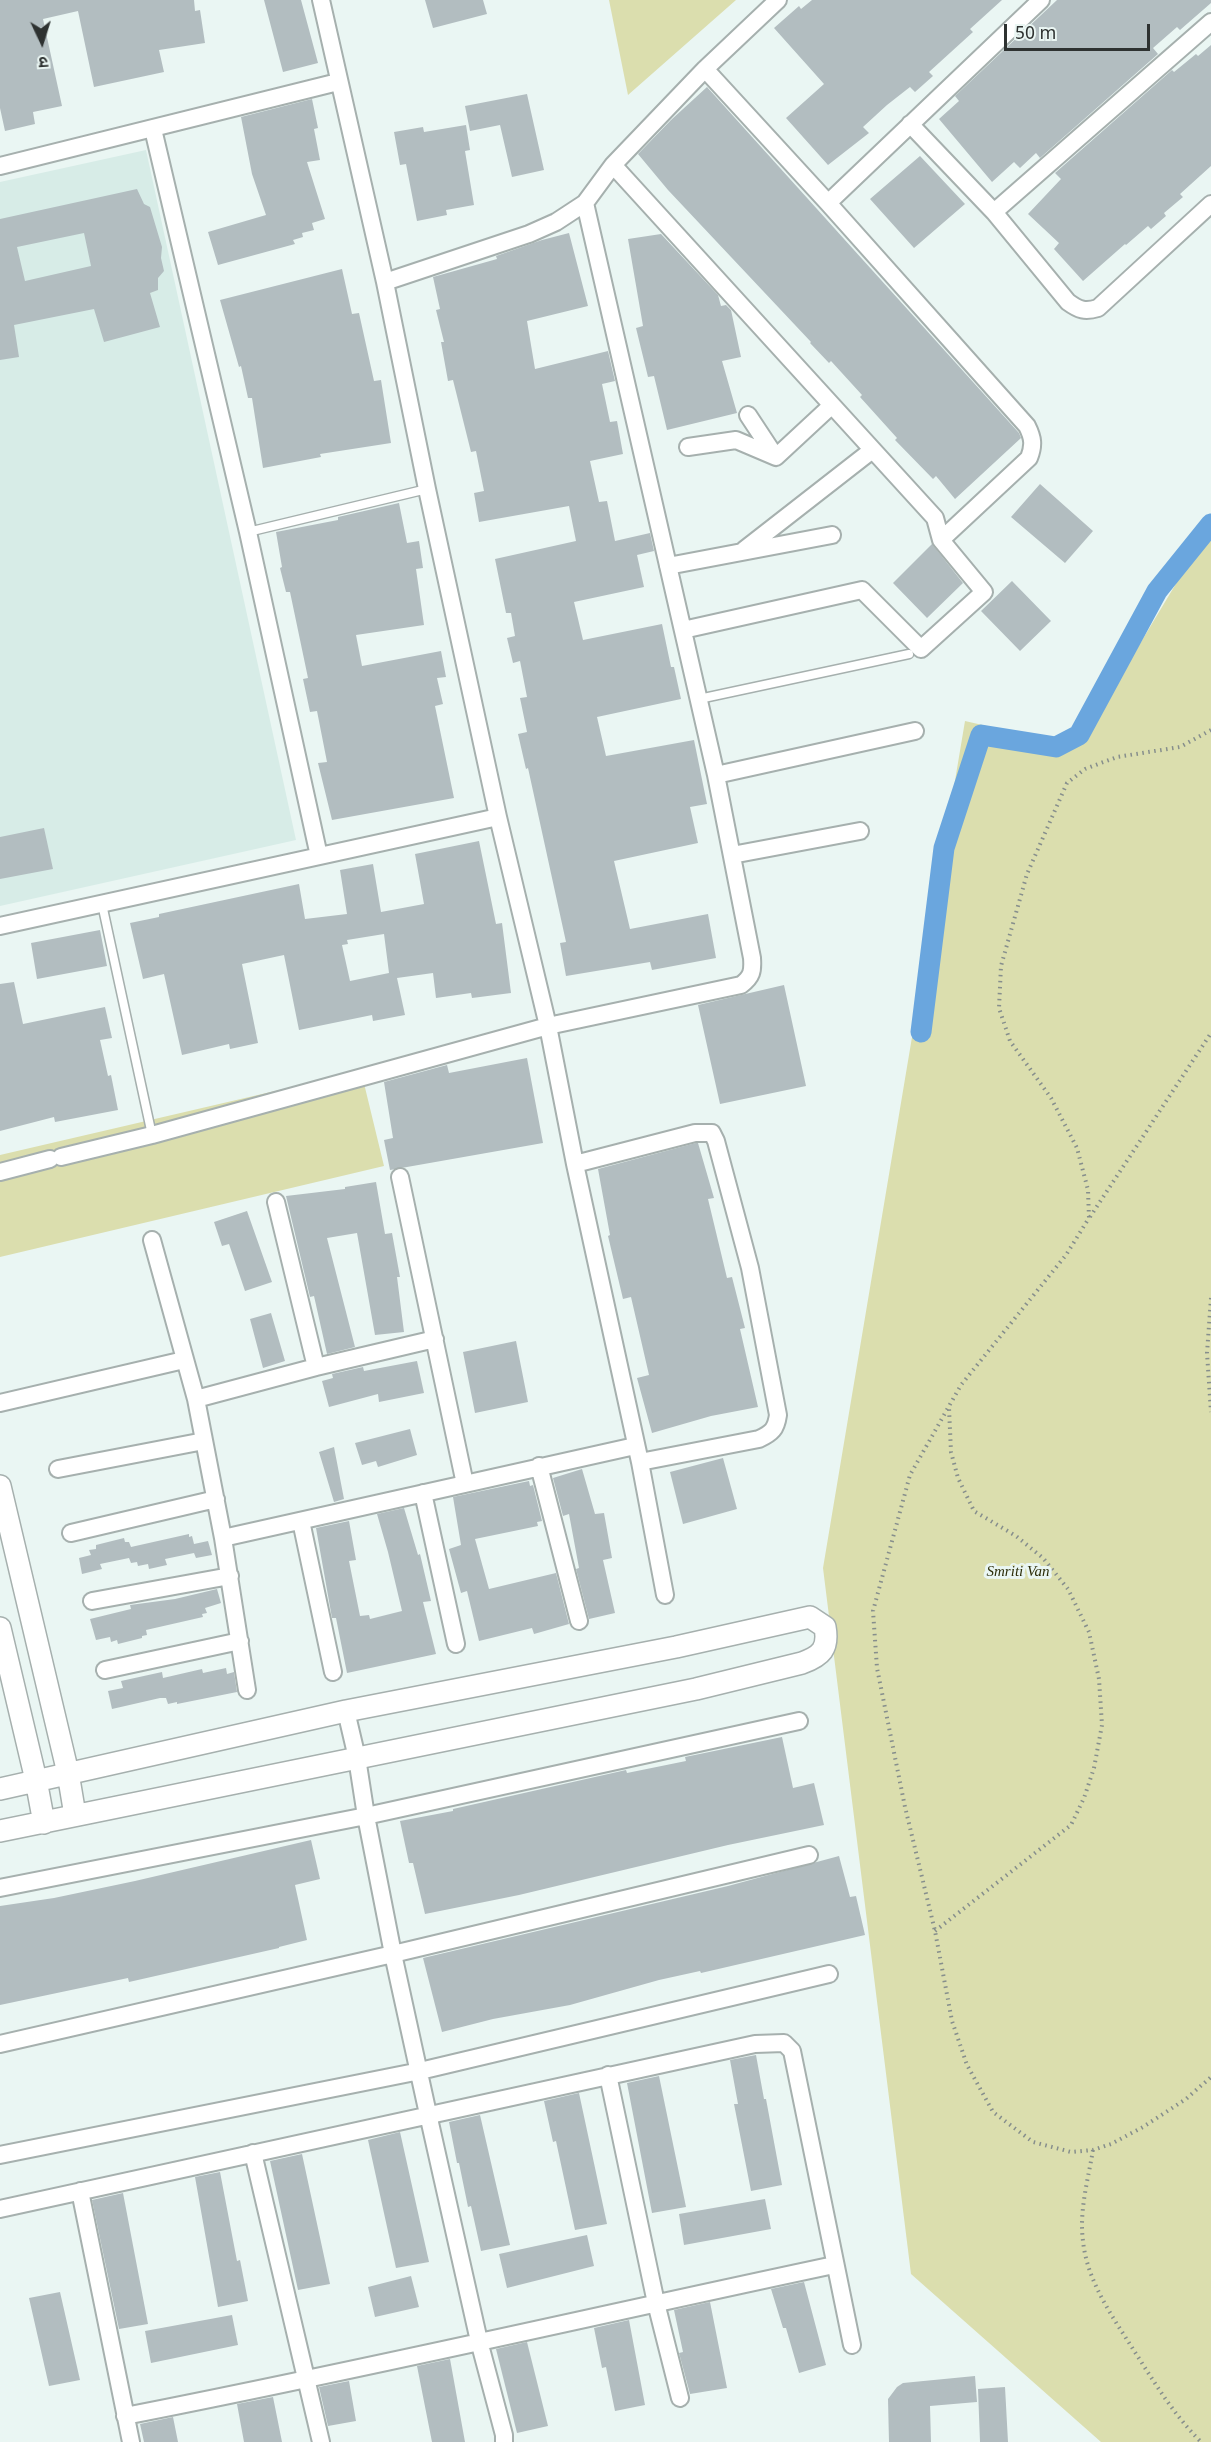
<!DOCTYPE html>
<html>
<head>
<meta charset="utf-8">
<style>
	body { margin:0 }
	#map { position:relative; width:1211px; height:2442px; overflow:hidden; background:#eaf6f3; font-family:Georgia,"Noto Sans Devanagari",serif }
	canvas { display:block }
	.north { position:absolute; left:12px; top:12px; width:60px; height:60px; -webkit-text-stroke:4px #eaf6f3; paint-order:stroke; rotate:176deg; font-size:16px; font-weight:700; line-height:24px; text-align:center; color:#2e3231 }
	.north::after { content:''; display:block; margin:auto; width:21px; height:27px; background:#2e3231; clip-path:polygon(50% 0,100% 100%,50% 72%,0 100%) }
	.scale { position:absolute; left:1004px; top:24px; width:146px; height:27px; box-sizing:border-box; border:3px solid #2e3231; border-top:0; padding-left:8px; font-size:18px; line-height:21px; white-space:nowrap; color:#2e3231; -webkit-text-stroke:4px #eaf6f3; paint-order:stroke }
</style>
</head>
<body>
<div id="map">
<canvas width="1211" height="2442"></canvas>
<div class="north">उ</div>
<div class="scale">50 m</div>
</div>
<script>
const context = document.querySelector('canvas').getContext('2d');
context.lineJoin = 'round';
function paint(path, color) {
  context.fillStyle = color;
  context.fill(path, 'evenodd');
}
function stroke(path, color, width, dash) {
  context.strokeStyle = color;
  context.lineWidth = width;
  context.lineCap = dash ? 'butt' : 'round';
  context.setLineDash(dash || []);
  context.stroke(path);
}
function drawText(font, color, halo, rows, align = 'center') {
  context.font = font + ' Georgia,serif';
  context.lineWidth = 6;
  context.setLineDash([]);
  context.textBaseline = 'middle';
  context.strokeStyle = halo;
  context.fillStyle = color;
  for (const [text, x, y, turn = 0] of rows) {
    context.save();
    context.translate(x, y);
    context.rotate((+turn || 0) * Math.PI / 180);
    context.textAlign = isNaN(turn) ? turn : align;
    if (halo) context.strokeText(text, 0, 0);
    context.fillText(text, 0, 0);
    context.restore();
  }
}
const built = new Path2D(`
	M146,150L296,840L0,906V182Z`);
const green = new Path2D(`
	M609,0H736L628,95Z
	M1211,533V2442H1101L911,2274L823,1568L965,721L1078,747L1201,542Z
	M361,1071L384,1166L0,1257V1155Z`);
const canal = new Path2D(`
	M921,1032L944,848L981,735L1056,747L1079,735L1157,591L1211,524`);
const building = new Path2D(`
	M0,0H194L195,11L200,10L205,43L159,50L164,72L94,87L78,11L43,19L62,106L33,112L35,124L5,131L0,108Z
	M264,0H301L318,63L283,72Z
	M425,0H483L487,14L433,28Z
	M812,0H1002L970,29L973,32L929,72L933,76L915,92L910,87L887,105L863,127L869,133L828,165L786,118L824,84L774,28L799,6L801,9Z
	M1057,0H1211V3L1180,30L1177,27L1153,48L1158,54L1040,158L1036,153L1020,168L1014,162L992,182L939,119L959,101L955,96Z
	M1211,45V166L1180,194L1183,197L1164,213L1166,216L1151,229L1148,226L1126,245L1125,244L1083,281L1054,249L1059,243L1028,214L1061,179L1055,173L1172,70L1174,72L1196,54L1198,56Z
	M707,87L1019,433L1021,438L955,499L936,476L933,479L895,440L897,438L860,397L862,395L831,361L829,363L810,343L811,342L668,190L638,154L671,120Z
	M527,94L544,170L512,177L500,125L470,131L465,106Z
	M312,99L318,128L314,129L320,160L307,162L325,219L312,223L314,230L302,233L303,237L293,240L295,244L218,265L208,232L266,215L252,174L241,117Z
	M466,125L470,150L465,151L474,205L446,210L447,215L417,221L406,164L400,165L394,132L423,127L424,132Z
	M920,156L965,204L914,248L870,199Z
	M137,189L144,204L150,207L162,247L161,258L164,271L158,278V290L150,293L160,327L104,342L94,309L14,325L19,357L0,360V219ZM84,233L91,266L25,281L17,247Z
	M569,233L588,306L527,321L535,369L608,351L615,381L602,384L610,422L617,421L623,454L590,461L599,502L607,501L615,541L650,533L654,551L637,555L644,587L574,602L583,640L662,624L671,667H674L681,699L597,717L606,756L694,740L707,804L690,807L698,843L614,861L630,929L708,914L716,958L652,970L650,962L566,976L560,943L566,942L528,768L526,769L518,734L527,732L520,698L527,697L520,661L513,663L507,638L515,636L511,613H506L495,559L576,541L569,506L479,522L474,493L484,491L476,451L471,452L453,380L448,381L441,342H444L436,310L440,309L433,277L497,259L496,256L542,240Z
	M661,234L718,295L721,306L726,305L731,310L741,357L722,361L737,413L667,430L654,376L648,377L636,328L643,326L628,239Z
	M342,269L352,314L359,313L374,381L381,380L391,443L320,454L321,457L263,468L252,398H248L241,366L239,367L220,300Z
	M1040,484L1093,531L1065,563L1011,517Z
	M399,503L407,543L419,541L423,568L416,569L424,625L356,635L362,666L441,651L446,677L437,678L443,704L435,706L454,798L332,820L318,763L327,762L317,711L310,712L303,679L308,678L290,592H286L280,568L282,567L276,532L338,520V517Z
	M932,544L963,583L927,618L893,583Z
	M1012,581L1051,621L1020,651L981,611Z
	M44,828L53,869L0,879V837Z
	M479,841L496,924L502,923L511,993L472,998L471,993L436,998L433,973L397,978L405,1015L373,1021L372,1015L299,1030L284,955L242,964L258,1043L230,1049L229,1044L182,1055L164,974L143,979L130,923L159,917V914L299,884L305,919L347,914L340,870L373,864L381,912L424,904L415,854ZM384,934L389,973L350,981L342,945L348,944L347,940Z
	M100,930L107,966L37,979L31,943Z
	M14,982L23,1024L105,1007L112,1038L100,1040L108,1076L111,1075L118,1110L55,1122L54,1117L0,1131V984Z
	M784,985L806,1086L720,1104L698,1005Z
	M527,1058L543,1143L390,1170L384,1140L393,1138L384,1082L447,1065L449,1073Z
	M696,1143H698L714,1198L708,1199L727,1278L732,1277L745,1328L740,1329L758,1407L711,1416L652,1433L637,1378L649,1375L631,1297L623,1299L608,1236L610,1235L598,1169Z
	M376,1182L385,1234L392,1233L400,1277H397L404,1332L375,1335L357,1233L327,1238L355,1347L327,1354L314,1296L310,1297L286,1196L345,1189V1187Z
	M247,1211L272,1282L245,1291L229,1244L222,1246L214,1222Z
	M271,1313L285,1361L263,1368L250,1319Z
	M516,1341L528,1402L475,1413L463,1352Z
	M417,1361L424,1393L379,1402L378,1394L329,1407L322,1381L333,1378L332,1374L363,1367L364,1371Z
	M410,1429L417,1455L378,1467L376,1461L362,1465L355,1443Z
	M334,1447L344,1499L334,1502L319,1452Z
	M723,1458L737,1509L683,1524L670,1472Z
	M582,1469L595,1514L604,1513L612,1558L603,1560L615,1613L589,1619L576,1569L579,1568L569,1514L563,1516L553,1478Z
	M529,1481L530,1486L533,1485L542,1521L537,1522L538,1526L475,1539L489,1589L556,1573L569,1624L534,1634L532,1628L479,1641L467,1591L461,1593L449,1549L461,1545L453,1497Z
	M404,1508L418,1555L420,1554L431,1601L423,1602L436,1654L347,1673L336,1618H332L316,1528L349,1521L356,1560L349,1561L360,1616L369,1615L370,1619L402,1611L388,1552L377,1514Z
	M189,1534V1537L192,1536L194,1544L208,1541L212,1555L196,1558L194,1553L165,1559L167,1565L149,1569L148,1564L138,1566L137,1562L131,1563L129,1558L100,1564L102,1569L82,1574L79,1558L91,1555L89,1550L96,1549V1545L124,1538L125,1542H129L131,1547Z
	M217,1589L221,1603L205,1608L207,1613L202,1614L203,1617L146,1630L147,1635L142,1636V1638L118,1644L117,1640L111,1642L110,1637L96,1640L90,1619L131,1609L130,1605L175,1599Z
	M226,1668L227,1674L234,1672L237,1692L177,1704V1702L168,1704L166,1698H160L112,1709L108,1691L123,1688L121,1681L162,1672L163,1678L202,1669L203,1673Z
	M782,1737L793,1788L814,1783L824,1825L728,1845L519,1895L425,1914L413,1863H409L400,1821L453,1811V1809L626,1770L627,1773L686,1761L685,1757Z
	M311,1840L320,1879L295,1885L307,1940L279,1947V1948L129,1982L128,1978L0,2005V1906L54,1898L135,1881Z
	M839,1856L850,1897L856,1896L865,1935L701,1973L700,1971L659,1980L570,2005L493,2019L442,2032L423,1958L728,1886Z
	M756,2055L764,2099H766L782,2185L751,2191L734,2104H738L730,2060Z
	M659,2076L686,2207L652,2213L627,2083Z
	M579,2093L607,2224L575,2230L556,2141L553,2142L544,2101Z
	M480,2115L510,2245L481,2251L471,2206L468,2207L459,2163H457L449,2122Z
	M400,2132L429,2262L396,2268L368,2140Z
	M302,2154L330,2284L298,2290L270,2161Z
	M220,2172L237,2261L240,2260L248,2301L218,2307L195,2177Z
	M123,2193L148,2324L119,2329L92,2200Z
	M765,2199L771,2229L684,2245L679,2214Z
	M587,2235L594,2266L507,2288L499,2254Z
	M411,2276L419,2307L375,2317L368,2287Z
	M804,2282L826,2365L799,2373L786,2328H783L771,2289Z
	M60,2292L80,2380L49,2386L29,2298Z
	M710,2302L727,2388L690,2394L679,2353L683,2352L674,2310Z
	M232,2315L238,2345L151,2363L145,2331Z
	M629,2320L645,2405L615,2411L606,2367L602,2368L594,2328Z
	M527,2342L548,2426L517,2433L496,2349Z
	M450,2359L465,2442H432L417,2366Z
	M975,2376L977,2402L930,2406L931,2442H889L888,2399L897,2387L903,2383Z
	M349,2381L356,2421L328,2426L319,2387Z
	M1005,2387L1008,2442H980L978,2389Z
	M273,2397L282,2442H244L237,2404Z
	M173,2417L178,2442H144L140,2424Z`);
const path = new Path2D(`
	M1211,730L1180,747L1117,757L1085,769L1067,783L1027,874L1001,966L999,1008L1010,1041L1051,1098L1077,1148L1088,1190L1089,1218L1066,1255L961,1385L910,1475L873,1611L877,1668L905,1807L935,1931L952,2021L967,2065L993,2112L1033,2142L1071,2152L1093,2150L1111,2144L1143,2127L1186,2099L1211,2077
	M1090,1217L1211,1033
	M1211,1298L1207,1353L1211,1412
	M935,1931L1071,1825L1084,1798L1094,1768L1102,1725L1099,1679L1089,1632L1068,1589L1043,1558L1016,1536L974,1511L958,1478L951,1452L949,1408
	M1093,2150C1088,2180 1079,2211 1083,2241C1087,2281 1112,2316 1133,2349C1154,2382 1174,2415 1201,2442`);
const service = new Path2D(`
	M248,532L427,489
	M699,699L909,654
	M102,904L152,1135`);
const minor = new Path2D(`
	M321,0L385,282L427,489L498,817L548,1026L575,1164L640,1462L665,1595
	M705,69L828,203L1027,426C1033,438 1034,445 1029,458L941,540
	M910,124L994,212L1068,302C1079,310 1085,312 1098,308L1211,204
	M153,129L248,532L319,856
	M613,165L935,518L941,540L984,592L921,649L862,590L683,630
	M0,166L338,82
	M828,203L1041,0
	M994,212L1211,22
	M385,282L529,234L556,222L585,203L613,165L705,69L778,0
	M748,415L775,456
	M688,447L736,440L776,457L831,406
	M744,550L871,451
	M668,566L832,535
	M716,775L915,731
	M732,855L860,831
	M0,926L498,817
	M61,1157L152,1135L548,1026L741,985C752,977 753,971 752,958L716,775L585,203
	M575,1164L695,1133H712L716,1141L750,1268L778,1415C776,1429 772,1433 759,1439L640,1462
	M0,1172L50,1159
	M400,1177L465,1484
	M276,1202L316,1367
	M152,1240L196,1399L223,1538L247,1690
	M196,1399L316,1367L435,1339
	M0,1403L184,1360
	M539,1466L579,1621
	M58,1469L204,1441
	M423,1493L456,1644
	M301,1521L333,1672
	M71,1533L216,1499
	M223,1538L635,1446
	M92,1601L230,1576
	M105,1670L240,1641
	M346,1711L357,1758L366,1816L393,1954L428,2114L479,2341L504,2435V2442
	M0,1888L366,1816L799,1721
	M0,2044L393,1954L809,1855
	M608,2075L656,2303L680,2398
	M253,2153L321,2442
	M0,2155L420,2071L829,1974
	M80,2191L131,2442
	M0,2209L755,2044L784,2043L792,2051L852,2345
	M125,2416C362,2370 598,2315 834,2265`);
const tertiary = new Path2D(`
	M0,1486L68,1773L75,1815
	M0,1628L36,1780L44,1823
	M0,1789L346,1711L676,1647L810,1617L825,1627C829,1649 821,1656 802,1663L696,1689L0,1831`);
const parkNames = [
	["Smriti Van",1018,1572]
];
paint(built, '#d7ece7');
paint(green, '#dbdeae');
stroke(canal, '#6aa6de', 21);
paint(building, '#b2bdc0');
stroke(service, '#a6b0ae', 11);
stroke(minor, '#a6b0ae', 20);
stroke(tertiary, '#a6b0ae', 24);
stroke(path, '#868e8c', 4, [1.5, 4.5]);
stroke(service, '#fff', 8);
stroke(minor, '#fff', 16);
stroke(tertiary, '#fff', 21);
drawText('italic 15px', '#2d2e0a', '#eaf6f3', parkNames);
</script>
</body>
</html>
